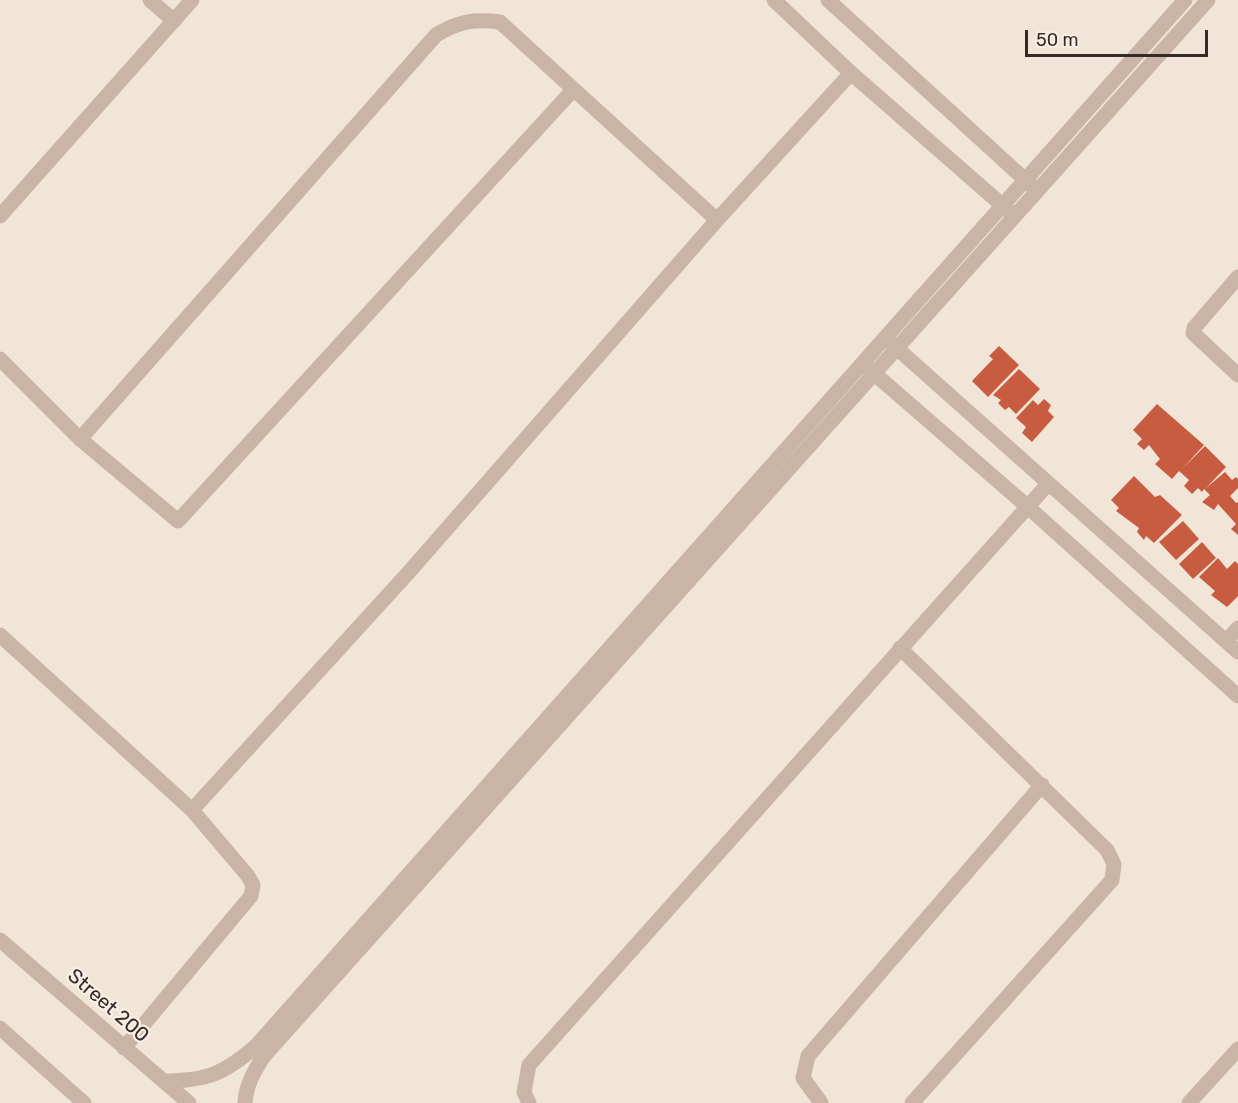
<!DOCTYPE html>
<html>
<head>
<meta charset="utf-8">
<style>
	body { margin:0 }
	#map { position:relative; width:1238px; height:1103px; overflow:hidden; background:#f1e5d8; font-family:Rubik,sans-serif }
	canvas { display:block }
	.scale { position:absolute; left:1025px; top:30px; width:183px; height:27px; box-sizing:border-box; border:3px solid #352a26; border-top:0; padding-left:8px; font-size:18px; line-height:21px; white-space:nowrap; color:#352a26; -webkit-text-stroke:4px #f9efe5; paint-order:stroke }
</style>
</head>
<body>
<div id="map">
<canvas width="1238" height="1103"></canvas>
<div class="scale">50 m</div>
</div>
<script>
const context = document.querySelector('canvas').getContext('2d');
context.lineJoin = 'round';
function paint(path, color) {
  context.fillStyle = color;
  context.fill(path, 'evenodd');
}
function stroke(path, color, width, dash) {
  context.strokeStyle = color;
  context.lineWidth = width;
  context.lineCap = dash ? 'butt' : 'round';
  context.setLineDash(dash || []);
  context.stroke(path);
}
function drawText(font, color, halo, rows, align = 'center') {
  context.font = font + ' Rubik,sans-serif';
  context.lineWidth = 4.5;
  context.setLineDash([]);
  context.textBaseline = 'middle';
  context.strokeStyle = halo;
  context.fillStyle = color;
  for (const [text, x, y, turn = 0] of rows) {
    context.save();
    context.translate(x, y);
    context.rotate((+turn || 0) * Math.PI / 180);
    context.textAlign = isNaN(turn) ? turn : align;
    if (halo) context.strokeText(text, 0, 0);
    context.fillText(text, 0, 0);
    context.restore();
  }
}
const building = new Path2D(`
	M999,346L1019,365L988,397L972,381L993,359L989,356Z
	M1019,369L1040,389L1016,414L1009,407L1005,410L998,403L1001,400L993,395Z
	M1044,399L1051,405L1048,411L1054,417L1032,442L1022,433L1026,427L1016,418L1033,400L1038,405Z
	M1157,404L1204,445L1182,469L1205,446L1226,467L1206,488L1225,472L1232,480L1236,477L1238,479V488L1230,496L1236,503L1238,502V535L1231,529L1236,524L1218,504L1214,510L1202,502L1210,495L1204,489L1202,492L1198,488L1192,494L1184,486L1189,480L1179,471L1172,479L1155,464L1160,459L1149,445L1144,450L1137,444L1142,439L1133,430Z
	M1134,476L1155,497L1160,495L1182,515L1154,543L1146,536L1144,540L1137,532L1139,528L1116,511L1119,508L1111,500Z
	M1183,521L1199,539L1176,560L1159,542Z
	M1202,542L1216,558L1193,579L1179,564Z
	M1218,558L1227,569L1235,561L1238,564V596L1227,607L1211,595L1215,591L1199,577Z`);
const minor = new Path2D(`
	M150,0L174,21
	M774,0L851,73L1010,212
	M828,0L1033,187
	M0,216L192,0
	M1238,277L1194,328L1193,333L1238,375
	M891,343L1238,652
	M0,359L80,439L178,521L573,90
	M869,369L1028,507L1238,696
	M80,439L436,35C459,21 474,19 500,22L717,220
	M0,635L192,810L409,572L717,220L851,73
	M1226,641L1238,628
	M900,648L1107,850L1114,864L1112,880L912,1103
	M0,940L189,1103
	M0,1028L84,1103
	M124,1048L251,896L253,885L248,876L192,810
	M164,1081C206,1081 224,1074 256,1046L1185,0
	M245,1103C246,1085 254,1071 264,1056L1208,0
	M529,1103L524,1092L529,1065L1048,484
	M821,1103L803,1078L808,1056L1042,785
	M1189,1103L1238,1049`);
const streetNames = [
	["Street 200",108,1006,41]
];
paint(building, '#c75c40');
stroke(minor, '#c9b4a5', 15);
drawText('20px', '#352a26', '#f9efe5', streetNames);
</script>
</body>
</html>
